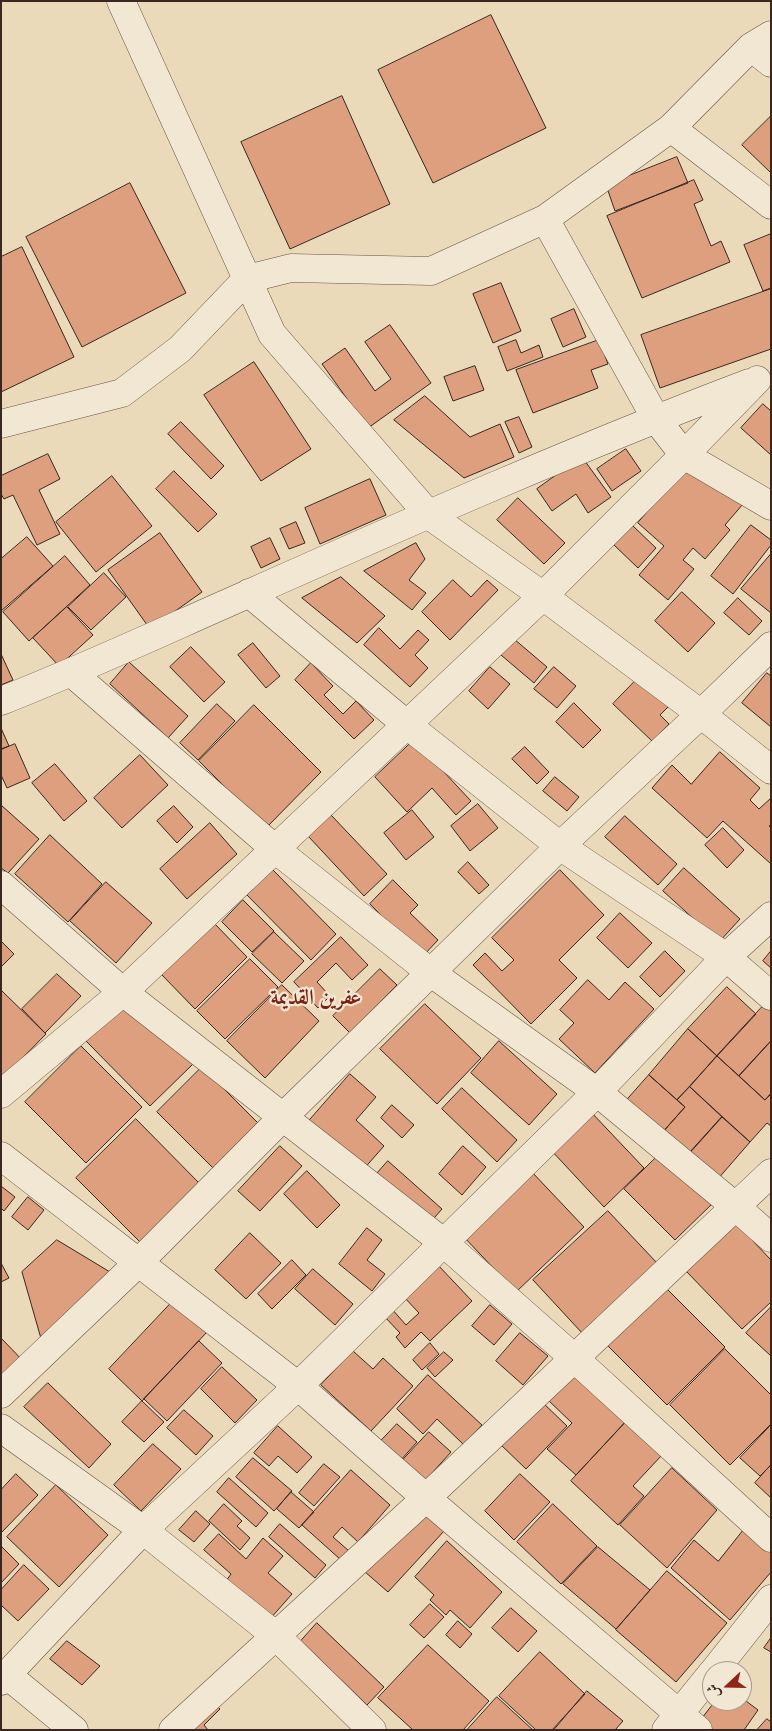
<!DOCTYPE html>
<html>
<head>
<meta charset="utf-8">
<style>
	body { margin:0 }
	#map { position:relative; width:772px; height:1731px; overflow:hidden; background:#ebdab9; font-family:Cardo,Amiri,serif }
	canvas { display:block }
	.frame { position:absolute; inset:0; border:2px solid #392720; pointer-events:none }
	.north { position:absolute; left:702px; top:1661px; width:50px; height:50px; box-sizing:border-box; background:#f2e7d2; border:1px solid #a89a8b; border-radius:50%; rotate:249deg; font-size:14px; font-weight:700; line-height:20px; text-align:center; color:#392720 }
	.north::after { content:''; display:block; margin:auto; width:18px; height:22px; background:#8f2418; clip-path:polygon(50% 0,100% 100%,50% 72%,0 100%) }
</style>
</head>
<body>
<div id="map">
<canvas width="772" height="1731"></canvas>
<div class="frame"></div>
<div class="north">ش</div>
</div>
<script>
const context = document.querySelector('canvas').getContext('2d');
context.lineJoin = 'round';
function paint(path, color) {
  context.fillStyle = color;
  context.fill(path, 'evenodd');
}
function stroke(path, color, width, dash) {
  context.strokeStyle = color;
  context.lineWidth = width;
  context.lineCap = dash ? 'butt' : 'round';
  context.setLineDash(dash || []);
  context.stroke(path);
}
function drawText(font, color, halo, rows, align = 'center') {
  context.font = font + ' Cardo,Amiri,serif';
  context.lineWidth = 4.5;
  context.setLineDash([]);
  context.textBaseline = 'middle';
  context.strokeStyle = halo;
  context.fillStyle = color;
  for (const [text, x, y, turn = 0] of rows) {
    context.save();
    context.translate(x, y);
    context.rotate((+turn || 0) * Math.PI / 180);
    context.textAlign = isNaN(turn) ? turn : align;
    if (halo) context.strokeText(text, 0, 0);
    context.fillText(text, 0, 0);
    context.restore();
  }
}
const building = new Path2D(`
	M491,15L546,128L433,183L378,70Z
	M342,96L390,204L290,249L241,142Z
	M771,116V173L742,145Z
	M677,157L688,183L615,211L606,185Z
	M694,180L703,200L694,204L711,246L721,241L730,262L642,298L607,216Z
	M130,183L186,293L82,347L26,237Z
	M771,234V288L763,291L744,245Z
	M22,247L74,357L1,392V257Z
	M501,283L521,331L493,343L473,294Z
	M771,289V349L660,388L641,335Z
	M574,309L586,337L563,347L551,319Z
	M390,325L431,383L368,428L322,364L345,348L375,391L391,379L365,342Z
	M516,340L521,353L539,345L543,357L507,371L498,347Z
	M599,340L608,364L591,370L598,388L533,413L516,370Z
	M254,362L311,449L261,481L204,395Z
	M475,366L484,390L453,401L444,377Z
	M425,396L470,437L500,424L514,457L464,478L394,420Z
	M763,404L771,411V455L741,428Z
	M519,417L532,447L519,453L505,422Z
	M181,422L224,466L211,479L168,434Z
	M626,449L641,471L612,491L597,469Z
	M48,454L60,479L39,490L60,534L37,545L13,495L4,499L1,494V476Z
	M582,457L611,497L588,513L576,494L552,511L537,489Z
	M692,460L743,504L725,525L730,530L705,559L693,548L683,560L694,569L668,600L639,575L664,546L638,523Z
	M174,471L217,514L198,532L156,489Z
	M112,476L152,526L96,572L56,522Z
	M370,479L386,515L320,544L305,508Z
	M518,498L565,543L544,564L497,520Z
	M296,522L305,543L289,549L280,529Z
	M751,525L771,540V545L733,594L711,576Z
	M633,526L656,548L638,568L614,545Z
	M160,533L202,592L150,629L108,570Z
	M27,537L53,566L1,611V559Z
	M270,538L280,559L261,568L251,547Z
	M416,543L425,559L409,580L426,593L412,610L364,571Z
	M771,554V613L741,589Z
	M65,556L90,585L29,641L3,612Z
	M104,573L126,597L91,630L68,607Z
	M341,577L385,616L357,643L302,598Z
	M453,580L471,597L487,580L498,590L450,640L422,612Z
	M682,592L715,623L688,652L655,621Z
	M738,598L762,621L749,635L724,613Z
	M67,607L93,635L59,666L33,638Z
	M379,628L400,649L418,630L429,640L415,655L428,668L410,687L364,645Z
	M514,639L547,667L534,683L501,655Z
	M253,643L280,676L266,688L238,655Z
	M191,647L225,682L204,702L170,667Z
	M1,654L13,680L1,685Z
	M129,662L188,716L168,738L110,684Z
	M311,663L333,686L324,695L343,714L356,701L374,720L354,739L295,680Z
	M490,667L510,684L488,709L469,691Z
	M554,667L576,686L557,708L534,689Z
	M767,673L771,676V727L742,703Z
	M639,677L669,706L660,715L669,724L652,741L613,704Z
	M574,703L601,730L583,748L556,722Z
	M217,704L235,721L198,760L180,743Z
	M254,705L321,772L266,828L199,761Z
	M1,728L9,746L1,749Z
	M414,740L471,801L456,815L432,788L407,812L375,777Z
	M15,744L30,778L7,788L1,775V750Z
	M525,747L549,772L537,784L512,759Z
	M720,752L760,788L750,800L759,809L771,798V825L769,826L771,828V864L723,821L707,838L652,788L672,765L691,784Z
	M140,755L168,785L122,828L94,798Z
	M55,764L87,801L64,821L32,783Z
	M555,777L579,797L567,811L543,791Z
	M478,804L498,828L470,851L451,826Z
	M1,805L39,839L8,873L1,868Z
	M174,806L193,827L177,843L157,821Z
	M412,810L434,837L406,860L384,833Z
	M331,815L387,874L364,896L308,836Z
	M625,816L677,864L658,885L605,837Z
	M210,823L237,854L187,899L160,869Z
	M723,828L744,850L727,868L705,845Z
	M50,835L102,884L68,922L15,874Z
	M468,862L489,885L479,894L458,872Z
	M684,868L740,919L719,942L663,891Z
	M273,870L336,934L311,960L247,895Z
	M560,870L604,915L559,960L577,978L531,1024L473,965L485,953L502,971L514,960L492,938Z
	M393,880L418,905L410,913L438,940L422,957L370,904Z
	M106,882L152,923L116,963L70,921Z
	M243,900L274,931L252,952L222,922Z
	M620,913L652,943L628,968L597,938Z
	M212,921L247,957L195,1009L160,973Z
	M274,932L304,961L282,983L252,954Z
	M341,937L368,965L352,980L336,963L317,982L330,996L318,1008L294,982Z
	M1,941L14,954L1,967Z
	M665,951L685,971L660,997L640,977Z
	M771,951V968L763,961Z
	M250,959L278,987L225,1039L197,1011Z
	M380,969L397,985L350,1033L333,1016Z
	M57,974L81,996L45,1033L22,1009Z
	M588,980L609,1000L625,982L654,1009L595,1073L559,1039L574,1023L560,1010Z
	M282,985L319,1021L265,1078L227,1041Z
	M727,987L756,1014L717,1056L688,1029Z
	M1,990L46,1034L1,1080Z
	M128,998L193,1064L150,1106L86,1041Z
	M425,1004L481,1058L437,1104L380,1049Z
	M764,1005L771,1011V1041L739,1076L717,1056Z
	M688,1029L717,1056L677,1100L649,1075Z
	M499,1041L557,1094L529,1125L471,1073Z
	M771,1041V1094L765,1100L739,1076Z
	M81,1046L142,1107L86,1163L25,1102Z
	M717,1056L765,1100L771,1093V1126L767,1123L750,1142L690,1087Z
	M202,1067L260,1125L215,1170L157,1112Z
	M350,1074L376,1097L356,1120L384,1146L362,1171L308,1122Z
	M649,1075L685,1107L661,1134L626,1101Z
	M690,1087L722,1117L686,1157L661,1134L685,1107L677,1100Z
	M462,1088L517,1140L497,1162L442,1109Z
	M392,1105L414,1125L402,1138L381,1118Z
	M590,1111L644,1168L604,1207L550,1149Z
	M722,1117L750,1142L717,1180L686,1157Z
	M136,1119L202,1186L143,1245L76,1178Z
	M280,1146L302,1166L260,1211L238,1191Z
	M463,1146L486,1167L462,1195L439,1174Z
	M664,1150L714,1202L675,1240L624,1189Z
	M388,1161L442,1209L428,1225L374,1177Z
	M530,1170L584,1227L516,1292L462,1235Z
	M307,1171L340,1205L317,1228L284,1194Z
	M1,1186L15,1197L4,1211L1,1208Z
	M28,1197L44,1210L28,1230L12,1217Z
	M608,1211L657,1263L583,1334L533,1280Z
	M735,1222L771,1260V1302L742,1329L685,1270Z
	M367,1228L382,1240L367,1260L385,1274L372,1291L339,1264Z
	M250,1233L281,1263L246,1299L215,1270Z
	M57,1240L115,1275L42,1342L22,1272Z
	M292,1260L306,1275L272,1309L258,1294Z
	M1,1263L9,1278L1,1282Z
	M437,1264L472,1301L430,1341L421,1332L405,1348L396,1337L400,1333L383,1315L391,1308L406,1325L419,1313L403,1296Z
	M313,1269L353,1304L335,1325L295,1289Z
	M665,1287L725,1347L667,1405L607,1345Z
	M175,1299L208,1331L142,1401L109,1369Z
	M490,1305L512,1324L494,1345L472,1326Z
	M771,1307V1356L746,1333Z
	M520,1333L548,1356L523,1385L496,1361Z
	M1,1338L27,1365L1,1391Z
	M199,1341L222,1363L167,1421L144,1399Z
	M430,1343L439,1354L422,1370L413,1360Z
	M725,1349L771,1395V1424L730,1465L670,1405Z
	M353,1351L373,1369L383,1358L413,1386L371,1431L321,1385Z
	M444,1352L453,1360L435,1377L427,1368Z
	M222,1367L257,1400L235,1423L201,1389Z
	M576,1371L628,1419L576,1475L547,1449L572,1423L547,1399Z
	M428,1375L482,1425L464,1445L437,1419L423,1434L397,1409Z
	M48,1383L111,1444L89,1468L24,1407Z
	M540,1400L567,1426L526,1469L499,1443Z
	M142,1401L164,1422L144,1442L122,1422Z
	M184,1410L213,1436L196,1455L167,1428Z
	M626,1422L662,1455L633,1486L644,1496L618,1525L571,1481Z
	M397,1424L417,1442L399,1462L379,1443Z
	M771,1425V1465L760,1476L740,1458Z
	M278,1426L312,1457L297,1473L278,1456L269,1466L254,1453Z
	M429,1432L451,1452L423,1483L401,1462Z
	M153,1444L181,1469L141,1511L114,1485Z
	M253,1458L292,1491L274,1511L236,1477Z
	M324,1464L340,1477L314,1506L299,1493Z
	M771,1465V1498L755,1483Z
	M672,1468L717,1510L667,1568L620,1525Z
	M351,1470L390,1505L358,1542L342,1527L333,1537L349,1551L341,1560L302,1525Z
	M16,1474L38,1495L1,1533V1490Z
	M520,1474L550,1502L514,1540L485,1511Z
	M229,1478L268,1513L256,1527L217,1492Z
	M56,1485L108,1535L59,1587L7,1537Z
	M291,1492L314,1512L299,1528L277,1509Z
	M224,1504L242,1521L237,1526L250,1538L240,1550L209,1521Z
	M553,1504L597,1546L561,1584L517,1542Z
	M422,1508L445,1530L388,1592L364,1571Z
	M196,1511L210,1524L194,1542L179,1530Z
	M280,1524L326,1565L315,1578L269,1537Z
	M746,1527L771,1548V1572L730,1620L671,1568L694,1540L718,1561Z
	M219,1534L246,1559L263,1538L283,1556L268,1573L292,1594L270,1619L226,1581L231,1574L204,1550Z
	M447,1541L502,1592L470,1628L450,1610L446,1615L430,1600L434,1595L415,1577Z
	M1,1546L19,1564L1,1583Z
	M598,1547L650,1590L616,1629L563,1584Z
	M24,1565L49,1589L18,1621L1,1605V1590Z
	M667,1571L727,1623L676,1682L616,1630Z
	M430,1604L444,1617L424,1638L410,1625Z
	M511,1608L537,1631L518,1652L492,1628Z
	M458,1621L472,1634L460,1648L446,1635Z
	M317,1623L384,1687L367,1705L301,1641Z
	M771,1638V1652L764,1648Z
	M67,1641L100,1666L82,1685L50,1659Z
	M428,1645L489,1701L463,1730H413L378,1698Z
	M540,1652L585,1694L552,1730H536L499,1696Z
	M587,1691L623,1721L615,1730H554Z
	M497,1697L533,1730H467Z
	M742,1698L758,1710L744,1730H709L699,1722L715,1701H742Z
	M210,1699L220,1709L204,1725L208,1730H180Z
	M767,1719L771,1722V1730H757Z`);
const minor = new Path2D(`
	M121,1L272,334L429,515L543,596L701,714L771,770
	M771,35L751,47L771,63
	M671,128L771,205
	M545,219L656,419L684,455L771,506
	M1,424L122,393L180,349L247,279L291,268L431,271L545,219L671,128L751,47
	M249,593L406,724L560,846L726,957L771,996
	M72,673L275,849L430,972L597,1092L736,1207L771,1238
	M1,701C85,668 166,630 248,594C414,520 580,447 749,383
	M1,885L123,992L444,1243L574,1358L771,1538
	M1,1094L123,992L275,849L543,596L684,455L757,380
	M1,1156L298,1386L426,1498L698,1730
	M1,1394L138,1263L283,1117L560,846L701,714L771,646
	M1,1428L143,1530L275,1635L372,1730
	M714,1671L771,1599
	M7,1675L74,1730
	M1,1681L143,1530L298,1386L597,1092L726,957L771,916
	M173,1730L426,1498L771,1173
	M666,1730L712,1673`);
const districtNames = [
	["عفرين القديمة",316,999]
];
paint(building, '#dd9f7d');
stroke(building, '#392720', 1);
stroke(minor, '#665446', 29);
stroke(minor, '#f2e7d2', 28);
drawText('bold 21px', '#7a1f14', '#f2e7d2', districtNames);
</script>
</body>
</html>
